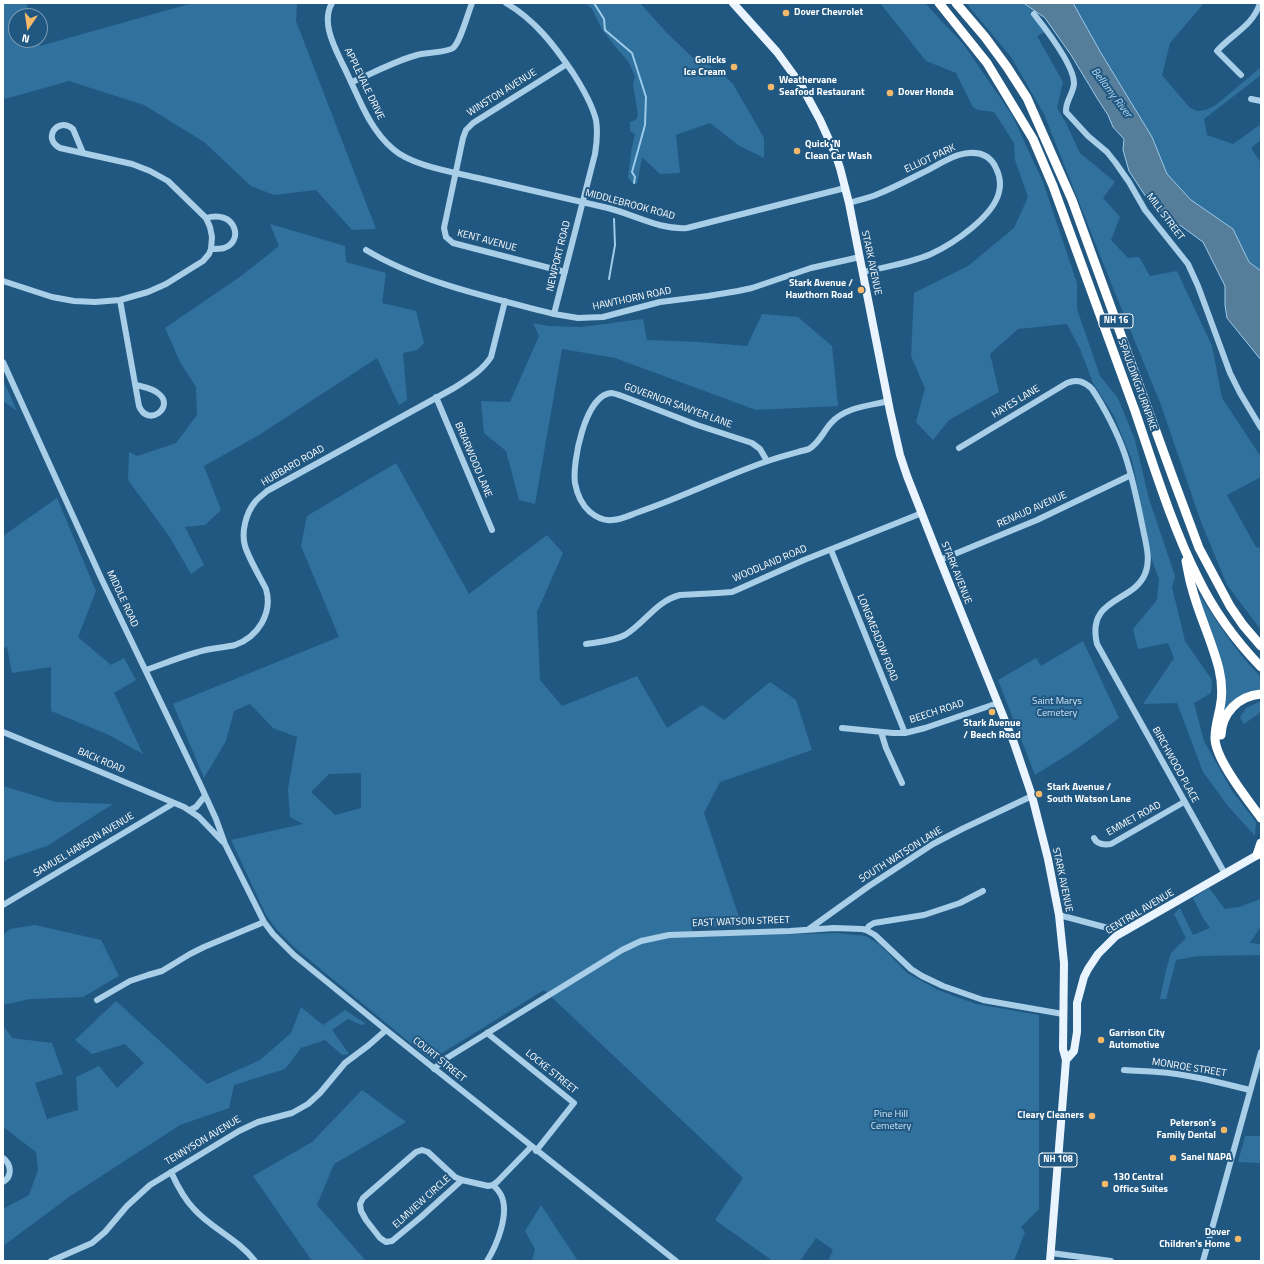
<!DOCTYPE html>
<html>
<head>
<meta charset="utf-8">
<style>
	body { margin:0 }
	#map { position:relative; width:1264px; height:1264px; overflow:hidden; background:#215882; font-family:"Titillium Web",sans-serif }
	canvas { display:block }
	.frame { position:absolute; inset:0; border:4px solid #fff; pointer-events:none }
	.north { position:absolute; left:8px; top:8px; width:40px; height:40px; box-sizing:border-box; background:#215882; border:1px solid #7a9bb4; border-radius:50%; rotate:193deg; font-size:11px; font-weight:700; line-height:16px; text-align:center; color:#fff }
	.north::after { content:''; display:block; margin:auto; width:14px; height:18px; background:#f5b969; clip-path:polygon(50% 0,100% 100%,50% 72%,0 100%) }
</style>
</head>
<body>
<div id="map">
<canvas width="1264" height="1264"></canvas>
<div class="frame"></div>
<div class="north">N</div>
</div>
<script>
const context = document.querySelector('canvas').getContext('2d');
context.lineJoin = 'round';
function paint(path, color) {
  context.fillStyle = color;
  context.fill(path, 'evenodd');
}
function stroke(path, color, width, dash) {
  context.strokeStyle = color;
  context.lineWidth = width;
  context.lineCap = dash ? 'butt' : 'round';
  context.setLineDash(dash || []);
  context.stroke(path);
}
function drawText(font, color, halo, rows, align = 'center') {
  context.font = font + ' "Titillium Web",sans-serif';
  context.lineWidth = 4;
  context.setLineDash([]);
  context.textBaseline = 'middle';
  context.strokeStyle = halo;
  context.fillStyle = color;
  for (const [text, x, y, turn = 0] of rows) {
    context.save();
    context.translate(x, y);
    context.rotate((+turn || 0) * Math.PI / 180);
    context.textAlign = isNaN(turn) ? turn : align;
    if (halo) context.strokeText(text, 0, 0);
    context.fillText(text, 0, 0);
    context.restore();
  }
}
const green = new Path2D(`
	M3,3H26L31,16H16V40H38L40,46L193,3H297L296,21L376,229L352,230L316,190L274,195L251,186L204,142L144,105L69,81L5,99L3,98Z
	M585,3H640L666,32L692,57L720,71L733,84L764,138V158L738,145L710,123L676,135L680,173L660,174L642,157L637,184L633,183L628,178L631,152L635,134L630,131V122L636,120L638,115L633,84L635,76L628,61L618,50L603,31L592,9Z
	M880,3H925L964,45L1012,115L1043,182L1077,283V309L1100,376L1118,398L1135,440L1149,499L1175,576L1172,587L1185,641L1212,680L1211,693L1194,703L1204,741L1232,791L1256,822L1255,836L1228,806L1203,772L1177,703L1143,704L1174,658L1168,643L1138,649L1133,629L1157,600L1159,579L1152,560L1132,460L1114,416L1093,383L1080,349L1067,324L1018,329L990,354L999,392L949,420L933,440L916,422L925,388L911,356L914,293L968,266L1014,228L1028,197L1015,160L1014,143L994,112L978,110L973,107L956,73L926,61Z
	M966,3H1024L1035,10L1031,13L1045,32L1037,36L1063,82L1057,108L1066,123L1080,153L1115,182L1103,198L1120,217L1111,240L1128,258L1139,257L1150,276L1177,271L1212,346L1222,398L1261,457V477L1227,495L1256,547L1261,548V630L1227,585L1201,522L1161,405L1113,288L1044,114L1011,57Z
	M1073,3H1204L1170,43L1162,75L1190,108L1197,111L1206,110L1216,105L1261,67V75L1204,119L1207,135L1233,144L1261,124V140L1251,148L1261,163V271L1249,262L1233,229L1191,200L1167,174L1152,137L1101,53Z
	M270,224L345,246L346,262L386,273L382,303L416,311L424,343L417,350L403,353L407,400L399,405L377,358L259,435L204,466L221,510L205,525L185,527L204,565L191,574L169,536L128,480L129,452L137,456L176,443L197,415L196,387L180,362L165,328L241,276L279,246Z
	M762,314L798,317L832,346L838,406L756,410L615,358L562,349L535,504L519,500L506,451L484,433L481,401L510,402L539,336L533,323L548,326L581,327L643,319L647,340L698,342L747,346Z
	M3,380L17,411L3,401Z
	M396,463L469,594L547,535L563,553L537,612L540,680L562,706L637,676L667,728L702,705L724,720L770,682L796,700L812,750L720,782L704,813L742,926L692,928L694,937L837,933L866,936L880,945L907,973L938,990L976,1004L1039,1015V1209L1021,1227L1025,1232L1014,1261H828L833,1250L816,1238L800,1261H773L715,1220L743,1178L544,990L431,1060L295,948L277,930L266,915L231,840L303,824L290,817L288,789L297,737L273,728L250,704L234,711L226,741L204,778L173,704L339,637L301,546L307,516ZM361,773V808L335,815L311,792L329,774Z
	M57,498L96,591L78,637L111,665L124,658L136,680L114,693L143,754L109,735L51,711V667L12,673L7,647L3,648V536Z
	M1200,595C1218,624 1237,653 1261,677V692C1228,695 1210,726 1223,756L1261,815L1224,761L1219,749L1217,732L1225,702V681L1222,666L1197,596Z
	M1083,641L1119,718L1078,748L1035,775L998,680L1036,658L1041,666Z
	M1261,701V712L1244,724L1240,717L1246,708Z
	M3,786L56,802L113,804L47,846L8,859L3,863Z
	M1209,888L1225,909L1239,907L1261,899V926L1250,943L1261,944V955L1198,956L1176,960L1166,999H1160L1166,970L1171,953L1186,938L1174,914L1180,908L1193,935L1210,928L1203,918L1193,898Z
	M35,925L101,940L119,976L83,997L30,999L3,1005V935L10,929Z
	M116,1001L207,1084L260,1060L291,1033L301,1007L323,1025L345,1010L366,1024L361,1025L348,1019L332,1030L349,1054L342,1055L325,1040L301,1048L285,1069L234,1085L229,1108L180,1125L69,1197L3,1246V1209L29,1195L38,1170L36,1152L3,1127V1025L12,1038L52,1043L63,1074L35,1083L47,1119L78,1110L76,1077L99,1066L117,1088L144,1063L125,1044L92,1054L75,1040Z
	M362,1090L406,1122L334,1164L317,1205L366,1261H312L253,1176L312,1142Z
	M1245,1136H1261V1163L1238,1162Z
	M541,1205L578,1261H532L535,1249L525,1231Z`);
const water = new Path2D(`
	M1024,3H1073L1101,53L1152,137L1167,174L1191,200L1233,229L1249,262L1261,271V360L1227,318L1225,305V286L1203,242L1181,226L1166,218L1148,200L1129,171L1123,150L1124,139L1113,127L1108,115L1097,98L1071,55L1045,18Z`);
const stream = new Path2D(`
	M594,3L604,19L605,30L632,53L646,97L645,125L632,172L635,177L634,183
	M609,279L615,245L614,219`);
const minor = new Path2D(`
	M332,3C321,22 334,46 342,63C357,92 367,127 393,149C412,166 453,172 478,178C522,188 565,198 608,208C635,215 660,230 687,228L845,188
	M506,3C535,20 554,45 573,73C582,87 592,104 596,120C598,132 597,142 595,154L554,314
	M1034,14C1045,28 1074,66 1074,83C1074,93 1065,101 1066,112L1088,136L1107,152L1115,162L1129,182L1145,210L1188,264L1198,286L1230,373L1240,393L1261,428
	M1241,75L1217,51C1232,34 1253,26 1260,3
	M352,82C373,73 395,61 417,55C425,53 448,52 453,48C460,43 468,13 472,3
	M1251,99L1261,101
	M849,203C859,200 869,198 878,194C893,188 908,180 922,173C937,166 953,154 969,153C982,152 991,157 996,168C1000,176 1001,184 999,192C994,216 953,244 931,254C910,263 886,267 863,272
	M206,218C235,209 245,241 224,248C220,249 215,249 211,249
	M366,250C421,283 492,298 554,314L578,318L603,317L660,302L708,296L738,291L752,288L811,268L860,257
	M565,272L453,243L446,237L444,228L463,138L466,130L473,123L567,64
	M3,281L52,297L74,301L95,302L120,300L148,292L166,284L203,261L209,254L211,249L212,237L210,227L206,218L168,181L150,171L132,164L60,148C42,139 57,116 73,129L83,153
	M120,300L139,406C148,428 175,407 159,394C153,388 143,387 136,385
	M3,362L102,580L200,784L216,819L225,844L264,922L273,934L294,955L386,1030L676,1261
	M436,397L492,530
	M959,448L1067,383C1077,379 1084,381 1092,389C1104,407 1118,434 1125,455C1133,479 1138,504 1143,529C1146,544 1151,560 1145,574C1133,603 1086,597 1097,644L1225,874
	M767,461L760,449L752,443L697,425L622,396C619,395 614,393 611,393C585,395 572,463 575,483C577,494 582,505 590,512C596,517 604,521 612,520C620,520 628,516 636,513C650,508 664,503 678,497C708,485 738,471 768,461C782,456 795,453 809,449C820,442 823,432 831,423C845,407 869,406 889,401
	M831,550L905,733
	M940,560L1037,520L1131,475
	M586,644C599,642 614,641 625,635C645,623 656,601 680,595L718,593L732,592L739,589L804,560L922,513
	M146,670C163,664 180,657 198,652C210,648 223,648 235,645C258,637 273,613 266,589C260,577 249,559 245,546C241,532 246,513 255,502C258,498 263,495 267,491L454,388C468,379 482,371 491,357L505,301
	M842,728L893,733H905L925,728L998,703
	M3,732L96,770L184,807L199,817L223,842
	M881,732L886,748L902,783
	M190,810L196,807L205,796
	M1094,838C1097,845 1104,845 1111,844L1184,802
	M3,905L174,803
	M1059,915L1123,932
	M809,929L869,886L933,844L962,829L1032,796
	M866,930L869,926L874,923L924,915L960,903L983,891
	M97,1000L130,981L148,975L162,971L190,954L204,947L264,922
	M487,1033L574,1103L536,1151
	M434,1069L442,1061L622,950L641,941L669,935L790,931L834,928L862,929L866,930L875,935L911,969L922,976L943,986L983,1000L1063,1014
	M1124,1070C1136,1071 1147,1071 1158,1072C1188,1074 1221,1083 1250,1090
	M3,1158C11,1164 13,1176 3,1182
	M171,1172C177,1185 184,1199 194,1209C212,1229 238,1239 255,1261
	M462,1180L421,1217L392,1241L386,1242L380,1238L366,1220L361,1211L360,1204L363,1198L416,1152L422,1150L428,1152L455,1177L462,1180L488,1186L493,1185L497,1182L531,1147
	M1051,1253L1111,1261
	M51,1261L92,1243L105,1232L127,1206L150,1185L239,1131L258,1122L292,1113L308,1104L320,1093L345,1063L369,1045L386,1030
	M487,1261C497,1245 510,1213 501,1195C499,1191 496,1188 493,1185
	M1203,1261L1261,1052`);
const major = new Path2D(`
	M733,3L777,52L801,85L820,120L835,153L840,168L849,203L890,411L900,455L907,476L940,560L1014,743L1032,796L1048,859L1059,915L1064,963L1063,1049L1066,1060
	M1050,1261L1066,1060L1074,1051L1077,1032V1003L1084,977L1088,969L1098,954L1116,936L1261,853`);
const highway = new Path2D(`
	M939,3L987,63L1033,139L1053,186C1081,261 1108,336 1135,411C1154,467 1172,526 1198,578C1214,611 1236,641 1261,667
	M956,3L985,37L1007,67L1027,98L1072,200L1173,478L1199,548L1230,606L1243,625L1261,646
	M1186,561C1188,570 1189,579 1192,588C1199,615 1212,641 1219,669C1222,682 1223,694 1220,708C1218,718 1215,727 1215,738C1215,759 1248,800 1261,818
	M1221,735C1222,713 1238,696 1261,694
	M1257,855L1261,843`);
const markers = [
	[786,13,4,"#f5b969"],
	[734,67,4,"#f5b969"],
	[771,87,4,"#f5b969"],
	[890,93,4,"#f5b969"],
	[797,151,4,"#f5b969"],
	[861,290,4,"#f5b969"],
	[992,712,4,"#f5b969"],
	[1039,794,4,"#f5b969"],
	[1101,1040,4,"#f5b969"],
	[1092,1116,4,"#f5b969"],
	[1224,1130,4,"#f5b969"],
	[1173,1158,4,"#f5b969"],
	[1105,1184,4,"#f5b969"],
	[1238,1239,4,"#f5b969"]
];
const shields = [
	[1116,321,34],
	[1058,1160,38]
];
const shieldNames = [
	["NH 16",1116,321],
	["NH 108",1058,1160]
];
const poiNames = [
	["Dover Chevrolet",794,13],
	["Golicks",726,61,"right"],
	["Ice Cream",726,73,"right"],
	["Weathervane",779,81],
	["Seafood Restaurant",779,93],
	["Dover Honda",898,93],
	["Quick 'N",805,145],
	["Clean Car Wash",805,157],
	["Stark Avenue /",853,284,"right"],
	["Hawthorn Road",853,296,"right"],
	["Stark Avenue",992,724,"center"],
	["/ Beech Road",992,736,"center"],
	["Stark Avenue /",1047,788],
	["South Watson Lane",1047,800],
	["Garrison City",1109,1034],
	["Automotive",1109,1046],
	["Cleary Cleaners",1084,1116,"right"],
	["Peterson's",1216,1124,"right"],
	["Family Dental",1216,1136,"right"],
	["Sanel NAPA",1181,1158],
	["130 Central",1113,1178],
	["Office Suites",1113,1190],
	["Dover",1230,1233,"right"],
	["Children's Home",1230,1245,"right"]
];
const streetNames = [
	["APPLEVALE DRIVE",364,84,64],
	["WINSTON AVENUE",502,93,-32],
	["ELLIOT PARK",930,159,-25],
	["MIDDLEBROOK ROAD",630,205,15],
	["MILL STREET",1165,217,53],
	["KENT AVENUE",487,241,15],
	["NEWPORT ROAD",559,256,-76],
	["STARK AVENUE",871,263,78],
	["HAWTHORN ROAD",632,299,-12],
	["SPAULDING TURNPIKE",1137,385,70],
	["HAYES LANE",1016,402,-31],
	["GOVERNOR SAWYER LANE",678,406,20],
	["BRIARWOOD LANE",473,460,67],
	["HUBBARD ROAD",293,466,-30],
	["RENAUD AVENUE",1032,510,-24],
	["WOODLAND ROAD",770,564,-23],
	["STARK AVENUE",956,573,68],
	["MIDDLE ROAD",122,599,65],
	["LONGMEADOW ROAD",877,638,68],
	["BEECH ROAD",937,712,-18],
	["BACK ROAD",101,761,23],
	["BIRCHWOOD PLACE",1175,765,61],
	["EMMET ROAD",1134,819,-29],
	["SAMUEL HANSON AVENUE",84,845,-31],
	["SOUTH WATSON LANE",901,855,-32],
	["STARK AVENUE",1062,880,78],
	["CENTRAL AVENUE",1140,912,-31],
	["EAST WATSON STREET",741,922,-2],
	["COURT STREET",439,1060,39],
	["MONROE STREET",1189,1068,9],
	["LOCKE STREET",551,1072,39],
	["TENNYSON AVENUE",203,1141,-31],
	["ELMVIEW CIRCLE",422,1202,-42]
];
const parkNames = [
	["Saint Marys",1057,702],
	["Cemetery",1057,714],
	["Pine Hill",891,1115],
	["Cemetery",891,1127]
];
const waterNames = [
	["Bellamy River",1111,93,53]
];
paint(green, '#31719e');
paint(water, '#567e9b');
stroke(water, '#9ccae9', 1);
stroke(stream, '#9ccae9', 2);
stroke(minor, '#a8cee8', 6);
stroke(major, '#eaf4fe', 8);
stroke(highway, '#fff', 9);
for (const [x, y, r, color] of markers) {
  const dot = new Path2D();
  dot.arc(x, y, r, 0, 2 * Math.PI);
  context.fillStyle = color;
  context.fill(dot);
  stroke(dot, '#215882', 1.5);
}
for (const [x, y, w] of shields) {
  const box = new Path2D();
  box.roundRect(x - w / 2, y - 7, w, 14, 3);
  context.fillStyle = '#215882';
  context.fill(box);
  stroke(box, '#fff', 1);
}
drawText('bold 9px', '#fff', null, shieldNames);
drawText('bold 10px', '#fff', '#215882', poiNames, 'left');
drawText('10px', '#fff', '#215882', streetNames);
drawText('10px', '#cce5f6', '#215882', parkNames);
drawText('italic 11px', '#b3d7f0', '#215882', waterNames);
</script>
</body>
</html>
